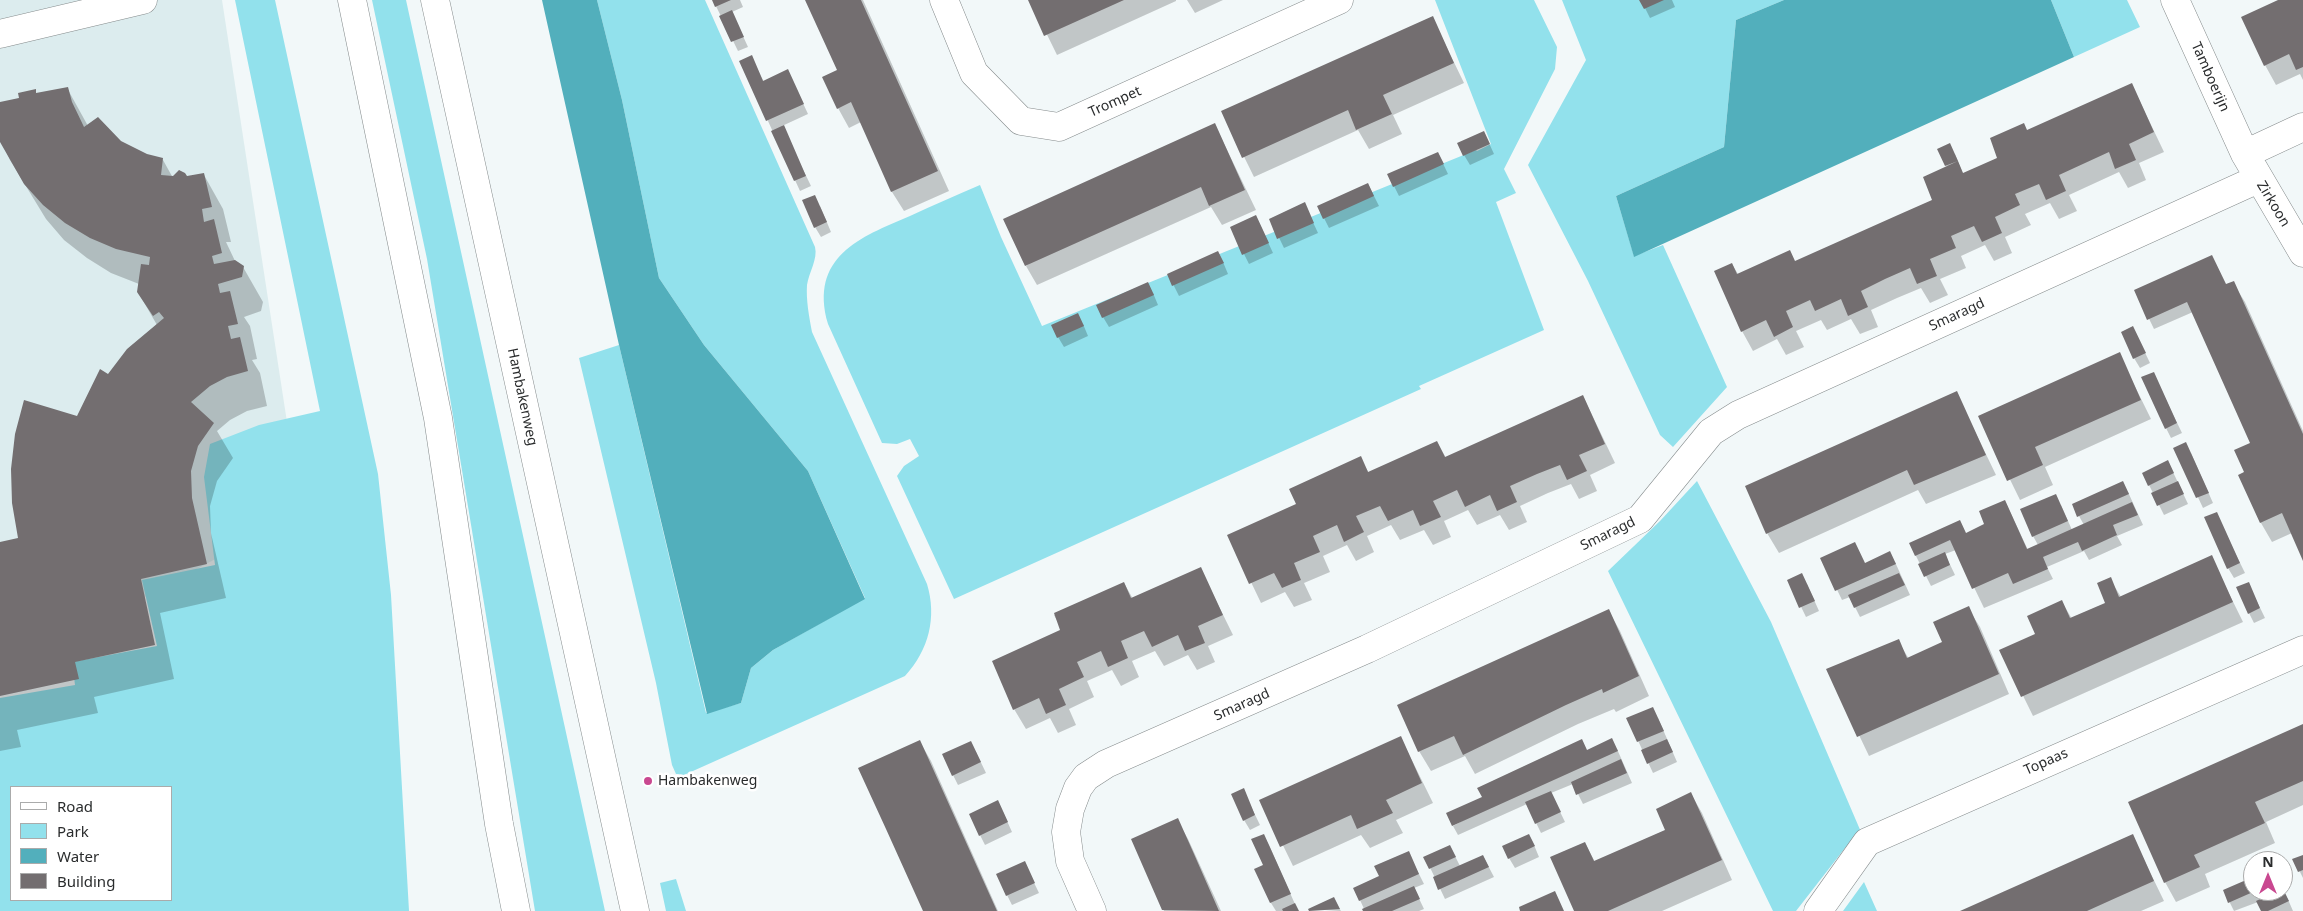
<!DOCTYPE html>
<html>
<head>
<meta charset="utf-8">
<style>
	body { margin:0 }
	#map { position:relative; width:2303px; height:911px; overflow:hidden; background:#f2f8f9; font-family:"Noto Sans",sans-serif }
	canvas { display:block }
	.legend { position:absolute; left:10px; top:786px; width:162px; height:115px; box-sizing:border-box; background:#fff; border:1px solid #aaabab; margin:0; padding:6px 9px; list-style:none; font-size:15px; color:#2a2c2d }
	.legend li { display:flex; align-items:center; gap:10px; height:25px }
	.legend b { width:25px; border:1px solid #aaabab }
	.north { position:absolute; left:2243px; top:851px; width:50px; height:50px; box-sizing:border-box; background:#fff; border:1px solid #aaabab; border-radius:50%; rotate:0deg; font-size:14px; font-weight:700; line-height:20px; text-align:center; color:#2a2c2d }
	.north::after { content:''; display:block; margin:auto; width:18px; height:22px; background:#c94890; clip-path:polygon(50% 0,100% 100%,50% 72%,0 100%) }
</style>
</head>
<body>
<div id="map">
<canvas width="2303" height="911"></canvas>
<ul class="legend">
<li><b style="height:6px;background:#fff"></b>Road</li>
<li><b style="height:14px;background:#92e1ec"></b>Park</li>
<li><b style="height:14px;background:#52afbc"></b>Water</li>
<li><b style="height:14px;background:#736e70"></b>Building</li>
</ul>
<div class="north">N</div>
</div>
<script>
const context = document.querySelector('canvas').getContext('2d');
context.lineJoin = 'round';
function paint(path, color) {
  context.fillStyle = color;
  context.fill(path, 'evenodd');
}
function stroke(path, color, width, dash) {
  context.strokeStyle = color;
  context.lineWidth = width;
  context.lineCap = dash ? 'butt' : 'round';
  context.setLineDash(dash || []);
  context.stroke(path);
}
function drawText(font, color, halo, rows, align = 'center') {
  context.font = font + ' "Noto Sans",sans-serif';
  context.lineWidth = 5;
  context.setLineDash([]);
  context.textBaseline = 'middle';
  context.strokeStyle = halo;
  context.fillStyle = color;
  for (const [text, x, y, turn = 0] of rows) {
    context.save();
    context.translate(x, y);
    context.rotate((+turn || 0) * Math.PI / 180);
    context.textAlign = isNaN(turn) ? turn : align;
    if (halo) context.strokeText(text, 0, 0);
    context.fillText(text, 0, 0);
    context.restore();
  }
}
const built = new Path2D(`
	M0,0H222L301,513L0,675Z`);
const green = new Path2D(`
	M235,0H275L378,474L391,595L409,911H0V698L75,685L72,662L157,646L142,580L215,565L204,477L210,444L259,425L320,411ZM11,787H171V900H11Z
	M372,0H406L605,911H535L427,259Z
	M597,0H705L815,247C818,259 809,272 807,285C806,300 809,316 812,332L927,584C937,617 929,650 905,676L684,775L676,774L672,765L656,683L579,358L619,345L706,713L741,703L751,668L773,650L865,598L808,471L704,345L659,278L622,100Z
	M1435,0H1534L1557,47L1555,69L1504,169L1516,193L1496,202L1544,330L1419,386L1421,389L954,599L897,476L904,466L919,456L910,439L897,444L882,443L828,324C809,257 860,237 910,216C933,205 957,195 980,185L1001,237L1042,326L1476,150L1477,151L1491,144Z
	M1562,0H1784L1736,20L1724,147L1616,196L1634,256L1663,245L1727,387L1673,447L1660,435L1588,281L1528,165L1586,60Z
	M2051,0H2127L2140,27L2074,57Z
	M1697,481L1771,622L1861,832L1845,848L1796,911H1773L1608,571L1660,521Z
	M676,879L686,911H666L660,883Z
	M1864,882L1877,911H1843Z`);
const water = new Path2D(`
	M542,0H597L622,100L659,278L704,345L808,471L865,599L773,650L751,668L741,703L707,714L619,345Z
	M1784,0H2051L2074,57L1634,257L1616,196L1724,147L1736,20Z`);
const shadow = new Path2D(`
	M713,0H740L743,7L732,12L748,47L738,51Z
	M806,0H863L949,191L904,211L892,192L861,122L849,128L838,108V71Z
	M1030,0H1176V1L1057,55Z
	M1187,0H1223L1195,13Z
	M1641,0H1672L1675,7L1650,18Z
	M2282,0H2303V80L2300,74L2276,85L2265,65Z
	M1432,17L1464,83L1393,115L1402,134L1369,149L1358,130L1254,177L1222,112Z
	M751,56L764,82L788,71L808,114L782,126L811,186L800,191L741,62Z
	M2132,85L2164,152L2139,163L2146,180L2128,188L2119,172L2069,195L2077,211L2059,219L2050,203L2025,214L2031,225L2005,237L2012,253L1994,261L1985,245L1961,256L1966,268L1940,279L1948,295L1930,303L1921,288L1897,298L1871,310L1878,327L1860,334L1851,319L1827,330L1821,320L1796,331L1804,347L1786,355L1777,339L1753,351L1742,331L1732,264L1738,274L1796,262L1933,200L1947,167L1939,150L1955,154L1963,174L1998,158L2027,131Z
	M67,88L88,126L146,156L163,160L173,178L204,175L223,209L231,242H226L235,261L243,267L263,302L261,311L244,317L250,326L257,359L252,360L260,373L267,406L247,411L230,420L217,431L233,458L217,481L210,506L211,533L226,598L160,613L174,679L94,697L98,713L17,730L21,747L0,751V543L19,539L77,418L157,325L138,292L139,284L111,273L87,258L64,240L46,219L10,160L0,139V103L21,98L35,91L37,95Z
	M1215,125L1256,210L1222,225L1211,207L1037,285L1026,266Z
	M1489,143L1494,154L1470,165L1464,155Z
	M1438,153L1448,174L1399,196L1394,186Z
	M1368,184L1379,206L1329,228L1324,218Z
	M1304,203L1318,233L1284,248L1270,219Z
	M820,206L831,232L821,237L815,227Z
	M1256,216L1273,253L1249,264L1244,254Z
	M1223,262L1228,274L1179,296L1168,274Z
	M2233,283L2245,302L2303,431V558L2292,533L2272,542L2261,523L2239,475L2246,473L2252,444L2193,312L2154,329L2135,290L2225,286Z
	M1153,293L1158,305L1109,327L1103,317Z
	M1083,324L1088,336L1064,347L1058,337Z
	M2138,338L2150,363L2140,368L2134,358Z
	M2119,354L2151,419L2045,467L2053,485L2020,500L1979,416Z
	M2153,373L2182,433L2171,438L2166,428Z
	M1956,392L1996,475L1926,504L1918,490L1779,553L1767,533Z
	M1583,396L1615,463L1590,475L1597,491L1579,499L1571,484L1548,493L1520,506L1527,522L1509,530L1500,515L1477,525L1468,510L1444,521L1451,537L1433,545L1424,530L1400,540L1391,525L1367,536L1374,552L1356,561L1347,545L1323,556L1330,572L1304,583L1312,600L1294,607L1285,592L1261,603L1229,536L1298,504L1360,458L1369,473L1437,442L1446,458Z
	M2175,448L2191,453L2213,503L2203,508Z
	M2173,472L2188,504L2164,515L2149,485Z
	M2128,492L2143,525L2117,536L2122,545L2089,560L2084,551L2047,567L2053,579L1984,608L1956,550L1945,554L1955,575L1931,586L1910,544L1966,534L1984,526L2005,501L2028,550L2038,545L2033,536L2061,505L2072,530L2084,525L2079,516Z
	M2220,522L2245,573L2234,578L2228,568Z
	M2211,557L2243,622L2033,716L2001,651L2037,634L2062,602L2072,619L2107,603L2110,579L2121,597Z
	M1822,559L1865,564L1895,562L1910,595L1860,617L1850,597L1842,600Z
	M1200,568L1233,635L1208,646L1215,662L1197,670L1188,655L1164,666L1155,651L1132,661L1139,677L1121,686L1112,670L1087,681L1094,697L1069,709L1076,725L1058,733L1050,718L1026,729L1014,709L1062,630L1054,615L1124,583L1133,599Z
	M1788,580L1807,584L1819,611L1806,617Z
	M2248,583L2265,618L2254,623L2249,613Z
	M1968,608L1980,627L2009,694L1869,756L1828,670L1898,641L1909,659L1944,643Z
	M1609,611L1620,631L1649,696L1616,712L1614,709L1578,724L1475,774L1465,756L1431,771L1419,751Z
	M1658,718L1677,762L1653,773L1628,719Z
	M2303,725V805L2266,822L2275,843L2205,874L2210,887L2176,902L2165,882Z
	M1401,738L1433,803L1396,820L1403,833L1370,848L1361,835L1293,866L1261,800Z
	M920,742L931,761L998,911H924Z
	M1617,749L1632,783L1583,804L1573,784L1551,793L1565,822L1541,833L1527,804L1458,835L1453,826L1587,751Z
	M976,752L986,773L958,785L953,775Z
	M1243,790L1260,825L1250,830L1244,820Z
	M1691,794L1702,813L1732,880L1662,911H1575L1585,843L1595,862L1666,830Z
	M1003,812L1012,832L985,845L980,835Z
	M1177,820L1188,839L1221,911H1164L1132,840Z
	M1263,835L1269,845L1298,911H1276L1271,903L1256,869L1264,865Z
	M2132,835L2164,901L2141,911H1963Z
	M1534,845L1539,857L1515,868L1509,858Z
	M1408,852L1424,884L1414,888L1424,909L1419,911H1365L1360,900L1380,877Z
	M1455,856L1460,866L1483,856L1494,877L1445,899L1425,857Z
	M2303,856V878L2294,860Z
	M1024,862L1039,893L1012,905L1007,895Z
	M2253,878V891H2283V888L2293,911H2262L2258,902L2234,911L2224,891Z
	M1339,908L1341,911L1309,909Z`);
const building = new Path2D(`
	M712,0H731L715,7Z
	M805,0H861L938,171L891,192L851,102L837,109L822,77L837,70Z
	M1028,0H1124L1044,36Z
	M1639,0H1664L1644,9Z
	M2278,0H2303V67L2296,70L2289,54L2264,66L2241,17Z
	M732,10L744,37L731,42L719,16Z
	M1433,16L1454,63L1383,95L1392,114L1356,130L1348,110L1242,158L1221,111Z
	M752,55L763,81L788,69L804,104L766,121L739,61Z
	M2132,83L2154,132L2129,144L2136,160L2115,169L2109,152L2059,175L2066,191L2046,200L2039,184L2015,194L2020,205L1995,217L2002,233L1982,242L1974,226L1951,236L1956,248L1930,259L1937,276L1917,284L1910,268L1885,279L1861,291L1868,307L1848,316L1841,299L1815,311L1810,300L1786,311L1793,327L1774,337L1766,320L1741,332L1714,271L1732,263L1737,274L1790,250L1795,261L1898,215L1932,200L1923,177L1958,161L1963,173L1997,158L1990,138L2024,123L2027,130Z
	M68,87L72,102L84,127L98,117L121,141L147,154L163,158L161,175L173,176L179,170L185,173L187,176L204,173L212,207L202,209L204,222L214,219L222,253L212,256L214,264L235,260L244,266L242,277L218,284L220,293L230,291L238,324L228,326L231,339L240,337L248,371L227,377L210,386L191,402L214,423L198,446L191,471L192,498L207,564L141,579L155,645L75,662L79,679L0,696V542L18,538L12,503L11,469L15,434L24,400L77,416L100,369L108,374L127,349L164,318L159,312L153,316L137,292L141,264L149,265L150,257L116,249L90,238L65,223L43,205L24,184L0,142V102L19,98L18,93L36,89V93Z
	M1215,123L1245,190L1209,206L1201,187L1025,266L1003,219Z
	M784,125L806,176L794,181L771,131Z
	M1484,131L1490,144L1463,156L1457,143Z
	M1950,143L1958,161L1945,166L1937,149Z
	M1438,152L1444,164L1393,187L1387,174Z
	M1368,183L1374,196L1323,219L1317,206Z
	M815,195L827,222L814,228L802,200Z
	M1305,202L1314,223L1277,239L1269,219Z
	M1256,215L1269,243L1242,255L1230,227Z
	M1218,251L1224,263L1172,286L1167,274Z
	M2212,255L2226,284L2234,281L2303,434V561L2282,513L2260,523L2238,475L2244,472L2234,450L2250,443L2187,302L2147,320L2134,290Z
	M1148,282L1154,295L1102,318L1096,305Z
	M1078,313L1084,326L1057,338L1051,325Z
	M2133,326L2146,353L2133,359L2121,332Z
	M2120,352L2141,400L2035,447L2043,465L2007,481L1978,416Z
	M2154,372L2177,423L2165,429L2141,377Z
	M1957,391L1986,455L1914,485L1907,470L1766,534L1745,486Z
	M1583,395L1605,444L1579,455L1587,471L1567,480L1560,465L1537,474L1510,486L1517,502L1497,511L1490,495L1465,507L1457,490L1433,501L1441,517L1420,526L1413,510L1388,521L1380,506L1356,516L1364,532L1344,542L1337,525L1313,536L1320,552L1294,563L1301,580L1282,588L1274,573L1249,584L1227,535L1296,504L1289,489L1361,456L1368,472L1437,441L1445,457Z
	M2186,442L2209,493L2196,498L2173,448Z
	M2168,460L2174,473L2148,486L2142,473Z
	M2123,481L2129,494L2077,517L2072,504Z
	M2178,481L2184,494L2157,506L2151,493Z
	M2056,494L2068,521L2032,537L2020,509Z
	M2005,500L2027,549L2132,502L2138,515L2113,525L2117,535L2082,551L2078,542L2043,557L2048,569L2013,584L2008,573L1972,589L1950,540L1915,556L1909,543L1960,520L1966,533L1984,524L1979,511Z
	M2217,512L2240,563L2227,569L2204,517Z
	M1855,542L1865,563L1890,551L1896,564L1835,591L1820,558Z
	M1945,552L1950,565L1924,577L1918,564Z
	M2212,555L2233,602L2021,697L1999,650L2035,634L2027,616L2062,600L2070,618L2105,603L2097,583L2111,577L2119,597Z
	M1201,567L1223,615L1198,626L1205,643L1185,651L1178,635L1152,647L1144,631L1121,641L1128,658L1108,667L1101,651L1077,662L1084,677L1059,689L1066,705L1046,714L1039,698L1013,710L992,661L1060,630L1054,613L1124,582L1131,598Z
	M1802,573L1815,601L1799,608L1787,580Z
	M1899,573L1905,585L1854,608L1848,595Z
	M2249,582L2260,608L2248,614L2236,587Z
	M1969,606L1999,674L1857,737L1826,669L1899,639L1907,658L1942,642L1933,622Z
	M1609,609L1639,676L1603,693L1602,689L1566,705L1463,755L1454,736L1418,752L1397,705Z
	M1653,707L1664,731L1637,742L1626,718Z
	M2303,724V781L2255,802L2265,823L2194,855L2200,867L2164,883L2128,802Z
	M1401,736L1422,783L1386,800L1393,813L1357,829L1351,815L1280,847L1259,800Z
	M1612,738L1618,751L1452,826L1446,813L1482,797L1477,788L1582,739L1587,750Z
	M1667,739L1673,752L1647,764L1641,750Z
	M920,740L934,771L997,911H923L886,829L858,768Z
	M971,741L981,762L952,776L942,754Z
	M1621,759L1627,773L1576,795L1571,782Z
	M1244,788L1255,815L1243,821L1231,794Z
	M1551,791L1561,812L1535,824L1525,802Z
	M1691,792L1722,860L1608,911H1574L1550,857L1585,842L1594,861L1665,830L1656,809Z
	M998,800L1008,822L979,836L969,814Z
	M1178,818L1194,854L1219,911L1162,910L1131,839Z
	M1264,834L1291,894L1270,903L1254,869L1263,865L1251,839Z
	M1529,834L1535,846L1508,859L1502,846Z
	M2133,834L2154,881L2118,897L2087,911H1960Z
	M1450,845L1456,857L1429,869L1423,857Z
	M1409,851L1419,874L1359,901L1353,888L1379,876L1374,866Z
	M1483,855L1489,867L1438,890L1433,877Z
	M2303,855V870L2298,872L2292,859Z
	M1025,861L1035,883L1006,896L996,874Z
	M2253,877V892L2228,903L2223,890Z
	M1414,886L1420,899L1392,911H1363L1362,909Z
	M1555,891L1564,911H1520L1519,907Z
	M2277,891H2284L2289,901L2268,911H2261L2256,901Z
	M1334,897L1340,909L1309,911L1308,909Z
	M1295,903L1299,911H1283L1282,909Z`);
const street = new Path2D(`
	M944,0L974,73L1021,121L1059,127L1339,0
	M2175,0L2245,154L2303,253
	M0,34L143,0
	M2245,154L2303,127
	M1092,911L1070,861L1066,832L1070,809L1078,788L1086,777L1106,764L1367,649L1640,519L1711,432L1738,415L2258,179
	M1818,911L1867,842L2303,650`);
const secondary = new Path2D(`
	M352,0L438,418L499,824L516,911
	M435,0L635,911`);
const markers = [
	[648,781,5,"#c94890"]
];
const streetNames = [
	["Tamboerijn",2210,77,66],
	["Trompet",1115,102,-24],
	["Zirkoon",2273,204,59],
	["Smaragd",1957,315,-25],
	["Hambakenweg",522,397,78],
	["Smaragd",1608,534,-26],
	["Smaragd",1242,705,-24],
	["Topaas",2046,762,-24]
];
const poiNames = [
	["Hambakenweg",658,781]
];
paint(built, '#dcecee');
paint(green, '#92e1ec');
paint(water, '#52afbc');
paint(shadow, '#0003');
paint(building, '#736e70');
stroke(street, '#858b8c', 29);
stroke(secondary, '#858b8c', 29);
stroke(street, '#fff', 28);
stroke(secondary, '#fff', 28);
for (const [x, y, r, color] of markers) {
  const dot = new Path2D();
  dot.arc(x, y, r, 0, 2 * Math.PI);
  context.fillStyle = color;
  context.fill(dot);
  stroke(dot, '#fff', 2);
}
drawText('14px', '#2a2c2d', '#fff', streetNames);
drawText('14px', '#2a2c2d', '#fff', poiNames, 'left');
</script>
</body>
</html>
